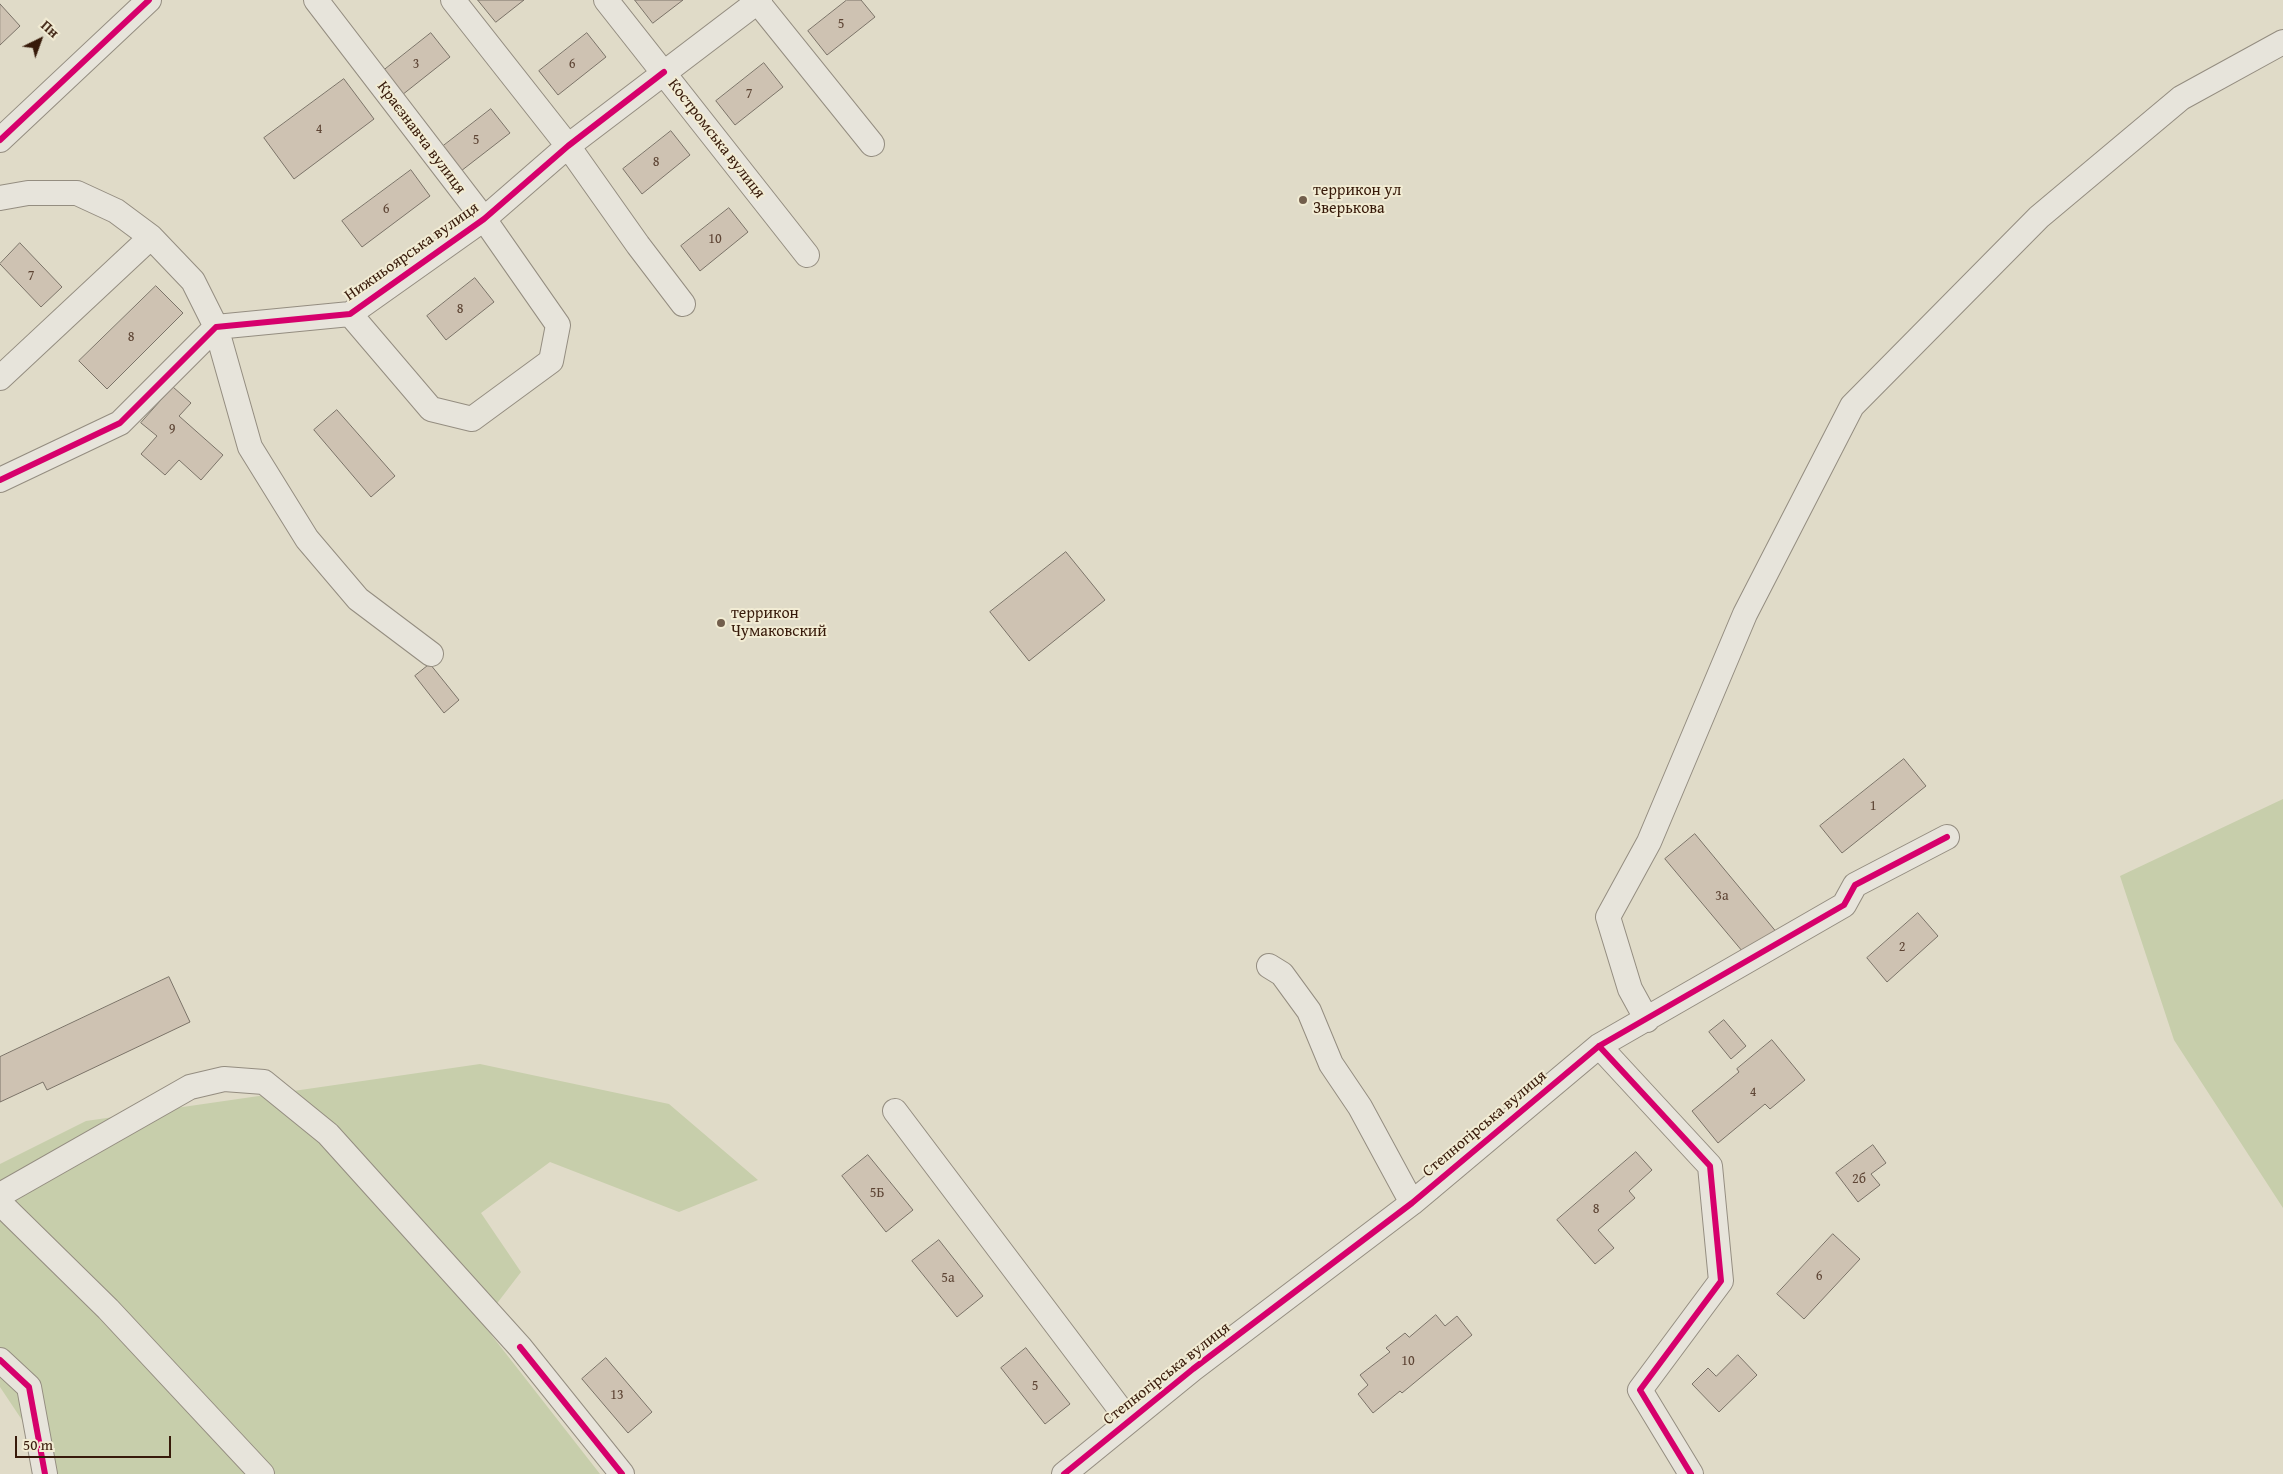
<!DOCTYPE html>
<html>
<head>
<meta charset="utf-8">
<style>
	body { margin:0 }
	#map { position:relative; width:2283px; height:1474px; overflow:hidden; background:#e0dbc8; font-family:"Gentium Book Plus",serif }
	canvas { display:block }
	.north { position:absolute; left:15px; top:15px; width:50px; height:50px; -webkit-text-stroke:4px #f2ecd4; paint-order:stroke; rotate:42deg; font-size:14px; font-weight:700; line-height:20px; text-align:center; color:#371a0a }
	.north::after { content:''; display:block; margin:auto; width:18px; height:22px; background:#371a0a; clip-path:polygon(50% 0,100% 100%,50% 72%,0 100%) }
	.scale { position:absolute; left:15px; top:1436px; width:156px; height:22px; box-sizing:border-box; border:2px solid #371a0a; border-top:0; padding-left:6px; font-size:15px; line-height:18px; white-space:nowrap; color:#371a0a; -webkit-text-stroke:4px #f2ecd4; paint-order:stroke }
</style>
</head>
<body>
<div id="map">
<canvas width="2283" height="1474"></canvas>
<div class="north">Пн</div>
<div class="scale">50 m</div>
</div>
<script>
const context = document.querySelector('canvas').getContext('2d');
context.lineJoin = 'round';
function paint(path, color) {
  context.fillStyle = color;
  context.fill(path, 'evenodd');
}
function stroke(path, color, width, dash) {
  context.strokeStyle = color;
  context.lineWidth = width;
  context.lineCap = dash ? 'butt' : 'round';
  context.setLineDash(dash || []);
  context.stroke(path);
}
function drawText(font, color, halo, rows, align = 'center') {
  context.font = font + ' "Gentium Book Plus",serif';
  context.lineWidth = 4;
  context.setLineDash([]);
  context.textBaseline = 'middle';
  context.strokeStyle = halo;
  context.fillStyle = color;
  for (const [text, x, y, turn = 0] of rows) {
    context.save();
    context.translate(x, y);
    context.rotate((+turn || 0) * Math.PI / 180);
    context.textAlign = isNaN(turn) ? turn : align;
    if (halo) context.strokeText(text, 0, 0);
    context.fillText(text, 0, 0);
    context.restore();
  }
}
const green = new Path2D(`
	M2283,799V1208L2174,1040L2120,876Z
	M480,1064L669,1104L758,1180L679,1212L550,1162L481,1213L521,1272L482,1323L600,1474H58L0,1387V1164L86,1121Z`);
const building = new Path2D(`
	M478,0H524L496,22Z
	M635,0H683L653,23Z
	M847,0H861L875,17L827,55L808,31Z
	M0,4L20,26L0,45Z
	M431,33L450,57L402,95L383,71Z
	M587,33L606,57L558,95L539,71Z
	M764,63L783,87L735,125L716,101Z
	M344,79L374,119L294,179L264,138Z
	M491,109L510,133L461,171L442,147Z
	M671,131L690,155L642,194L623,169Z
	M411,170L430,196L362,247L342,221Z
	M729,208L748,232L700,271L681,246Z
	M20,243L62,287L41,307L0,264Z
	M475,278L494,302L446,340L427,316Z
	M156,286L183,313L107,389L79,361Z
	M173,387L191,403L179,416L223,455L201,480L179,460L165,475L141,454L157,436L141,423Z
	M337,410L395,476L371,497L314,430Z
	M1066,552L1105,600L1029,661L990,612Z
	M430,664L459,700L444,713L415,676Z
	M1904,759L1926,786L1842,853L1820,826Z
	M1695,834L1778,934L1748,958L1665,859Z
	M1918,913L1938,936L1887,982L1867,958Z
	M169,977L190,1022L47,1090L43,1082L0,1102V1057Z
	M1724,1020L1746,1046L1731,1059L1709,1032Z
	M1772,1040L1805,1080L1770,1109L1765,1104L1718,1143L1692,1111L1739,1072L1737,1069Z
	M1873,1145L1886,1163L1871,1174L1880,1185L1858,1202L1836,1173Z
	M1636,1152L1652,1170L1629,1191L1635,1198L1598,1230L1614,1248L1595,1264L1557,1220Z
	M868,1155L913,1210L886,1232L842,1176Z
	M1833,1234L1860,1259L1804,1319L1777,1294Z
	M939,1240L983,1296L957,1317L912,1261Z
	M1436,1315L1445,1326L1457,1316L1472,1335L1402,1393L1400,1391L1373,1413L1358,1394L1368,1385L1360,1375L1390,1352L1386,1348L1405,1333L1409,1337Z
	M1026,1348L1070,1404L1045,1424L1001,1368Z
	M1738,1355L1757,1375L1719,1412L1692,1384L1708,1368L1716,1376Z
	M606,1358L652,1412L628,1433L582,1379Z`);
const minor = new Path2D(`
	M316,0L484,219L558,325L551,361L472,419L431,409L350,314
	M453,0L568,146L638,245L683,304
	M606,0L807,255
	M756,0L872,144
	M0,140L149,0
	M0,198L28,193H77L116,211L151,237L193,281L216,327L250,447L307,539L358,599L431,654
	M0,378L151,237
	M0,480L120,423L216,327L350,314L484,219L568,146L760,0
	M1269,966L1282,974L1309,1011L1331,1064L1360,1107L1412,1203
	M1647,1020L1630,989L1608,917L1649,842L1745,614L1852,406L2039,217L2181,98L2283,42
	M1599,1046L1710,1166L1721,1281L1640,1390L1691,1474
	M895,1111L1129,1421
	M0,1195L190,1087L224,1079L264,1082L328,1134L520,1347L622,1474
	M0,1203L108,1309L262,1474
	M0,1360L29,1387L45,1474
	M1064,1474L1193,1369L1412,1203L1599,1046L1844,905L1855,885L1947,837`);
const cycleway = new Path2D(`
	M0,140L149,0
	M0,480L120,423L216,327L350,314L484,219L568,146L664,72
	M1599,1046L1710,1166L1721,1281L1640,1390L1691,1474
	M520,1347L622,1474
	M0,1360L29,1387L45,1474
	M1064,1474L1193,1369L1412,1203L1599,1046L1844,905L1855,885L1947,837`);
const markers = [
	[1303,200,5,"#725e4c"],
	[721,623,5,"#725e4c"]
];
const numberNames = [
	["5",841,24],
	["3",416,64],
	["6",572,64],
	["7",749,94],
	["4",319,129],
	["5",476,140],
	["8",656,162],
	["6",386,209],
	["10",715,239],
	["7",31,276],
	["8",460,309],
	["8",131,337],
	["9",172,429],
	["1",1873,806],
	["3а",1722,896],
	["2",1902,947],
	["4",1753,1092],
	["2б",1859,1179],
	["5Б",877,1193],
	["8",1596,1209],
	["6",1819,1276],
	["5а",948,1278],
	["10",1408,1361],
	["5",1035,1386],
	["13",617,1395]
];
const streetNames = [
	["Краєзнавча вулиця",421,138,53],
	["Костромська вулиця",716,139,52],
	["Нижньоярська вулиця",412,252,-35],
	["Степногірська вулиця",1485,1124,-40],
	["Степногірська вулиця",1167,1374,-38]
];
const poiNames = [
	["террикон ул",1313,191],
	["Зверькова",1313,209],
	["террикон",731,614],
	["Чумаковский",731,632]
];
paint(green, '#c7ceab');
paint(building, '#cec2b2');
stroke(building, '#7b7368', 1);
stroke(minor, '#948d80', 26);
stroke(minor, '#e7e4db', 24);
stroke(cycleway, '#d6006c', 6);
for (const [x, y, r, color] of markers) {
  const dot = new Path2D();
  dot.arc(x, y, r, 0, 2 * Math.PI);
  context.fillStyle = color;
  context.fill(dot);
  stroke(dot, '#f2ecd4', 2);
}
drawText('14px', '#5d4434', null, numberNames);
drawText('16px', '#371a0a', '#f2ecd4', streetNames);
drawText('16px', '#371a0a', '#f2ecd4', poiNames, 'left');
</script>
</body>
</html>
